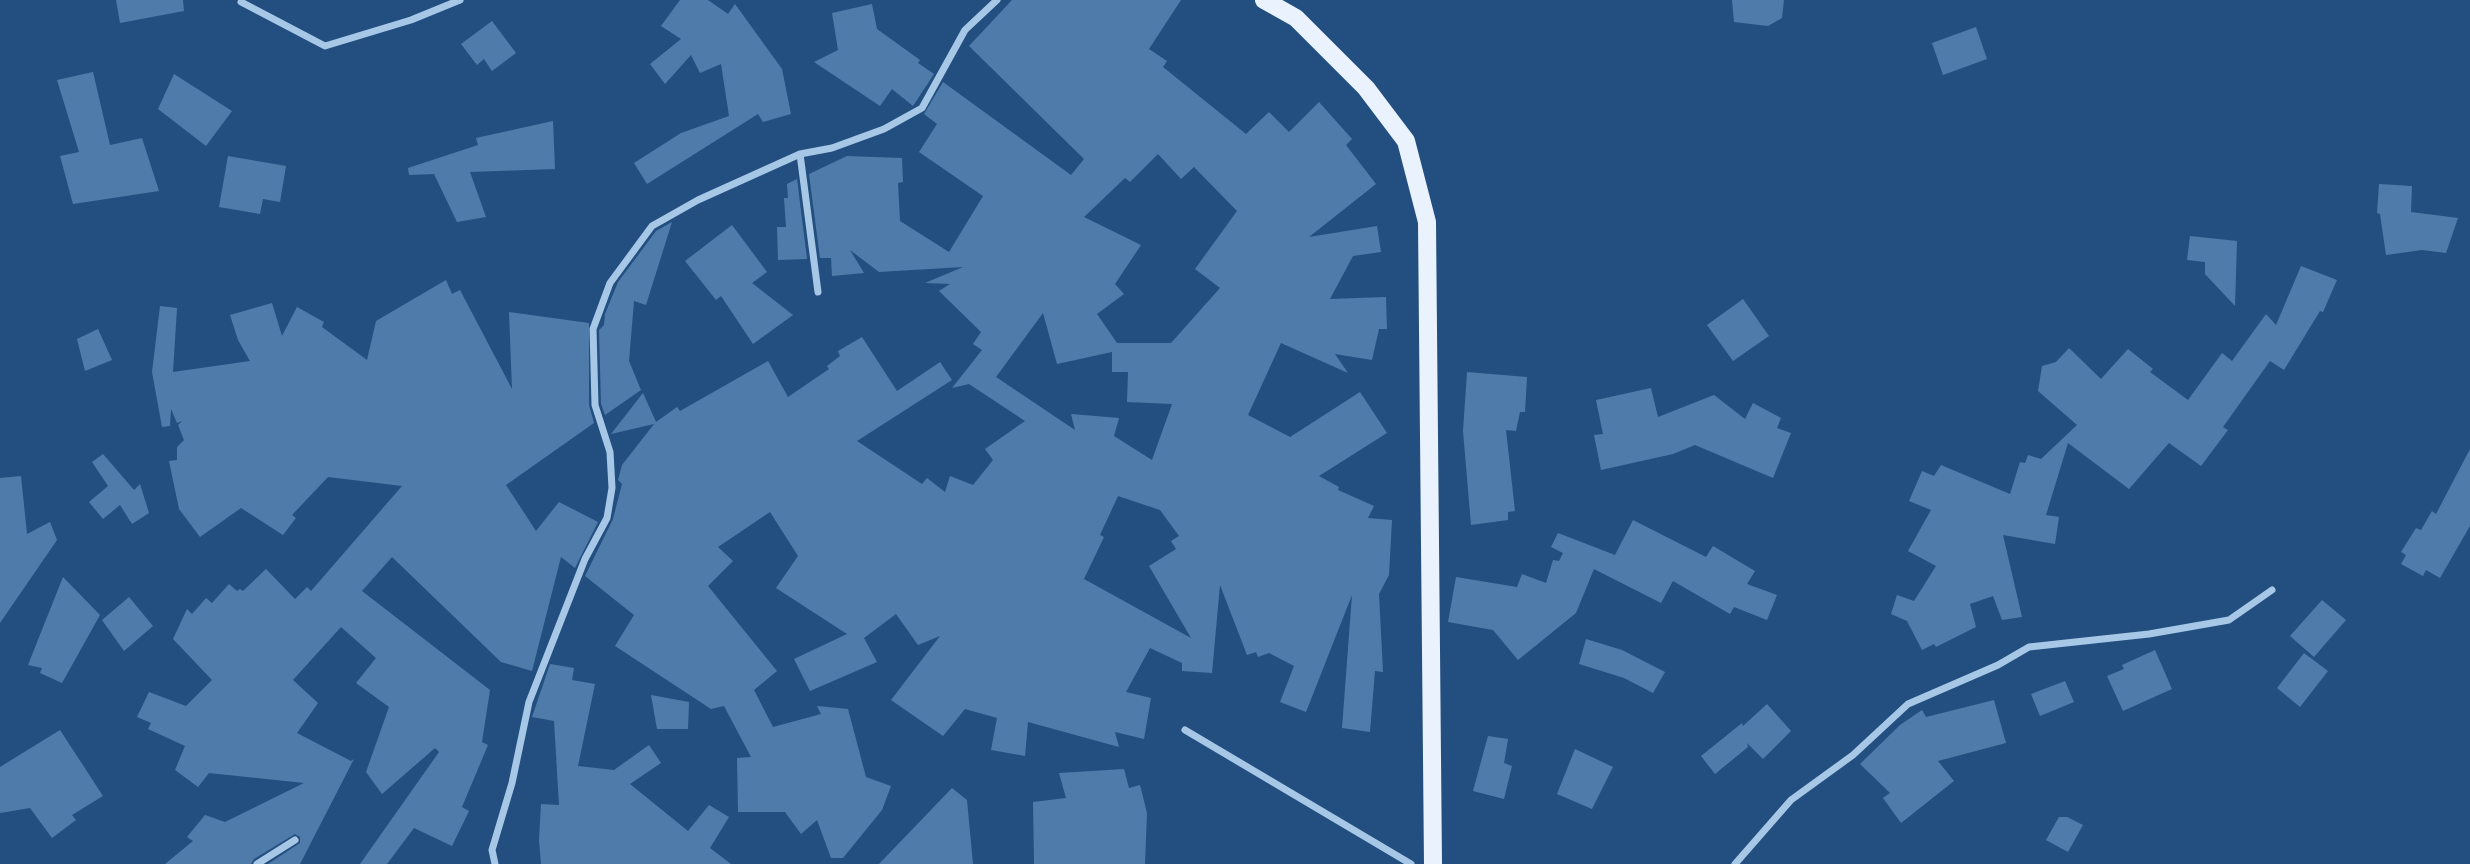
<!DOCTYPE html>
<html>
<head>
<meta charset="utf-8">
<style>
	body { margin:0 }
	canvas { display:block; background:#224f7f }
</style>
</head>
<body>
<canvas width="2470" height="864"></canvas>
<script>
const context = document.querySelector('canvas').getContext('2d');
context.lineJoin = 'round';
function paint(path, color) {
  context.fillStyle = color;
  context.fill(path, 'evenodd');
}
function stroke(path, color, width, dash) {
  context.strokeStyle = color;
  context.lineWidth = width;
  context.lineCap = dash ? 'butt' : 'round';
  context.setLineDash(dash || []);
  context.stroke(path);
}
const building = new Path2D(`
	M116,0H183L184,11L120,23Z
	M680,0H708L728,14L735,4L782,69L791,114L763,122L758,114L647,184L634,163L681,133L729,116L721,64L700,73L691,55L665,84L650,64L681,39L661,26Z
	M1012,0H1181L1149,49L1167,61L1163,67L1246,134L1269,112L1289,132L1319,102L1352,139L1346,145L1376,184L1309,237L1377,226L1381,252L1353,256L1330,299L1386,297L1387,329H1379L1372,360L1335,354L1348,373L1281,343L1248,415L1290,437L1360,392L1387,433L1319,476L1339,487L1338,490L1374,506L1368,518L1392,520L1389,575L1379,594L1383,672L1375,671L1370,732L1342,728L1352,595L1306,712L1280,702L1294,666L1269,653L1258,657L1256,652L1247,655L1220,585L1212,673L1182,671V663L1150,648L1126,692L1151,698L1144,739L1115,732L1119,747L1028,722L1025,756L991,750L997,718L965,709L943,736L891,700L940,636L918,645L896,614L864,638L877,662L810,691L794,659L847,634L776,588L798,556L770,512L718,547L733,561L708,586L777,671L754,690L773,727L821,714L817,706L848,709L866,777L891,786L882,810L843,858H831L817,820L801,834L785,812H738L737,758L751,757L724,706L711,709L615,646L634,615L585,576L613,519L622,484L618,480L622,465L654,424L611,434L643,393L656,422L677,407L680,411L768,361L788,397L829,369L827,366L840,356L838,351L862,337L897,391L940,362L952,380L857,441L922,484L927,478L945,492L950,476L973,485L993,460L985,449L1025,421L969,384L952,388L982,350L973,344L981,332L939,291L950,284L925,283L963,267L879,272L850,250L864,273L832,276L831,258H820L809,174L847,156L902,158L903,182L898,183L900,221L949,252L983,196L919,152L937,124L924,114L943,82L1071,175L1084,159L969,46ZM1158,154L1181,179L1194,167L1237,211L1195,269L1220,288L1171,343H1117L1097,314L1124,294L1115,284L1141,245L1084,217L1125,178L1130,182ZM1043,313L1057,364L1112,352V372H1128L1127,402L1172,404L1152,460L1114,436L1119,418L1071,414L1075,430L996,377ZM1118,496L1160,510L1179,536L1171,541L1176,549L1149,566L1191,638L1084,579L1104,537L1100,535Z
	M1732,0H1784L1782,18L1768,26L1734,22Z
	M872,4L877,29L920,60L918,63L934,74L913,106L892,89L880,106L814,62L838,50L832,13Z
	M492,21L516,53L492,71L484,59L477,65L461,44Z
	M1976,27L1987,59L1943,75L1932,43Z
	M93,72L110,145L142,138L159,191L73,204L60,156L79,152L57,80Z
	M174,74L232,111L206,146L158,109Z
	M553,121L555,169L470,172L486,217L457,222L434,174L409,175L408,168L478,145L476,138Z
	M228,156L286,166L280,202L263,199L260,214L219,207Z
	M797,179L807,259L778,260L777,227H786L784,198H788L787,184Z
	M2379,184L2412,186L2411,212L2458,218L2446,253L2422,250L2386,255L2380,214L2377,213Z
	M672,222L646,305L634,301L629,361L641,390L605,415L601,404L599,330L604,325L605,314L618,282L656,231Z
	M732,225L767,272L752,283L793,315L753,344L721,296L716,300L685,261Z
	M2190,236L2237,241L2235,306L2205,274V262L2187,260Z
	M2301,266L2337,280L2323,312L2320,311L2284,370L2270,361L2223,427L2228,430L2201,466L2169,443L2129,489L2068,443L2046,515L2059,517L2055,544L2003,535L2022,617L2002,620L1993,596L1970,604L1976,627L1936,647L1934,644L1922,650L1907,621L1891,614L1897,595L1914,601L1936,566L1908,551L1931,510L1909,501L1922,471L1934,476L1941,465L2010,494L2020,462L2025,463L2028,455L2041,459L2077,425L2038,391L2042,366L2056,362L2069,348L2101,379L2128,349L2153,369L2150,372L2188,400L2222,353L2232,361L2266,314L2276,325Z
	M446,280L452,294L460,290L512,389L509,312L589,323V405L594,423L506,485L536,531L559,502L598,522L575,568L561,557L532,671L501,662L392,557L362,591L490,690L482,742L488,745L462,807L469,811L452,846L414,828L387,864H360L439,752L435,748L382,794L366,772L389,707L356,683L376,658L341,627L293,680L318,703L297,733L351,761L354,759L300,864H268L300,843V837L295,834L254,859L251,864H165L193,841L187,837L205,815L225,822L304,783L209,773L198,787L175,770L185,746L148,729L151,723L137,717L149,692L186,706L212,680L173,639L187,609L192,614L206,598L212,603L229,584L237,591L240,589L243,591L266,569L295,599L307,587L311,591L402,486L328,477L292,515L296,518L283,535L241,508L200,537L179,509L169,461L177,460V447L184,440L178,425L182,421L177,423L171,409L170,426L162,427L152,372L160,306L177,308L173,372L250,361L238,340L230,315L272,303L282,336L297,307L324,322L322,327L367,360L376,321Z
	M1743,299L1769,336L1733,361L1707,325Z
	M98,329L112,360L85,371L77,339Z
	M1467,372L1527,377L1525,412H1520L1516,431L1506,430L1515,511L1508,512V520L1471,525L1463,431Z
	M1651,388L1658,417L1714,395L1745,419L1753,403L1781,418L1777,428L1791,433L1773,478L1695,445L1673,454L1601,470L1594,435L1603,434L1596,400Z
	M2470,449V526L2440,578L2426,570L2423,576L2401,564L2406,555L2401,552L2416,528L2421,530L2432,511L2436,514Z
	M103,454L134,490L140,484L149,513L132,524L120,505L103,519L89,502L108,486L92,462Z
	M21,476L27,534L50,522L57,540L0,623V478Z
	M1633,520L1706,557L1713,546L1755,571L1747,584L1777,595L1767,620L1734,607L1730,614L1673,581L1661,603L1594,569L1576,613L1518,660L1493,630L1448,622L1456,577L1517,587L1522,574L1546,583L1553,560L1559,561L1563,553L1551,547L1558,533L1615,555Z
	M63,577L100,615L62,683L40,673L42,668L28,665Z
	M129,597L153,626L124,651L102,620Z
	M2322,600L2346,620L2314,657L2290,636Z
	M1586,639L1622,650L1665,672L1653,693L1624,678L1579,664Z
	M2155,650L2172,689L2123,711L2107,676L2124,669L2122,665Z
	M2304,653L2328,671L2300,707L2277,688Z
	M550,664L574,668L572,680L595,684L578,766L614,770L649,745L661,763L630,784L688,831L709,805L729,817L710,848L731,864H541L539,840L541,804L559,805L554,721L532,717Z
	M2065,681L2074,702L2040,716L2031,694Z
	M651,695L689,702L688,729H657Z
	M1994,700L2006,743L1938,761L1954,781L1901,823L1883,798L1890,793L1860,764L1900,725L1922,710L1926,717Z
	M1767,704L1791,731L1763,759L1747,743L1748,747L1715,774L1701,756L1742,723L1743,726Z
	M60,730L103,796L72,815L76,820L52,838L30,808L0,813V767Z
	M1488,736L1508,739L1504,763L1512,766L1504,799L1473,791Z
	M1575,749L1613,767L1592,809L1557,794Z
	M1124,769L1129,788L1140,785L1147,813L1145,864H1034L1033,802L1066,798L1059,773Z
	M952,788L967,800L973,864H879Z
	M2059,817H2067L2083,825L2068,852L2046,840Z`);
const street = new Path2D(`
	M241,2L325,46L411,20L460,0
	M800,154L818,292
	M1185,730L1411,864
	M257,864L295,840
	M495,864L492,850L512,783L529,702L585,559L607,518L612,488L610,452L595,405L593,329L610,283L652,226L698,200L800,154L832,148L884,129L922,108L965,30L997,0
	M1735,864L1791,800L1853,755L1908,704L1998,665L2029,647L2149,634L2229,620L2272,590`);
const primary = new Path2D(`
	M1264,0L1296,18L1366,88L1406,141L1427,222L1433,864`);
paint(building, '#4f7baa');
stroke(street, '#a7c7e7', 7);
stroke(primary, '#e9f2fd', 18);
</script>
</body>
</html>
